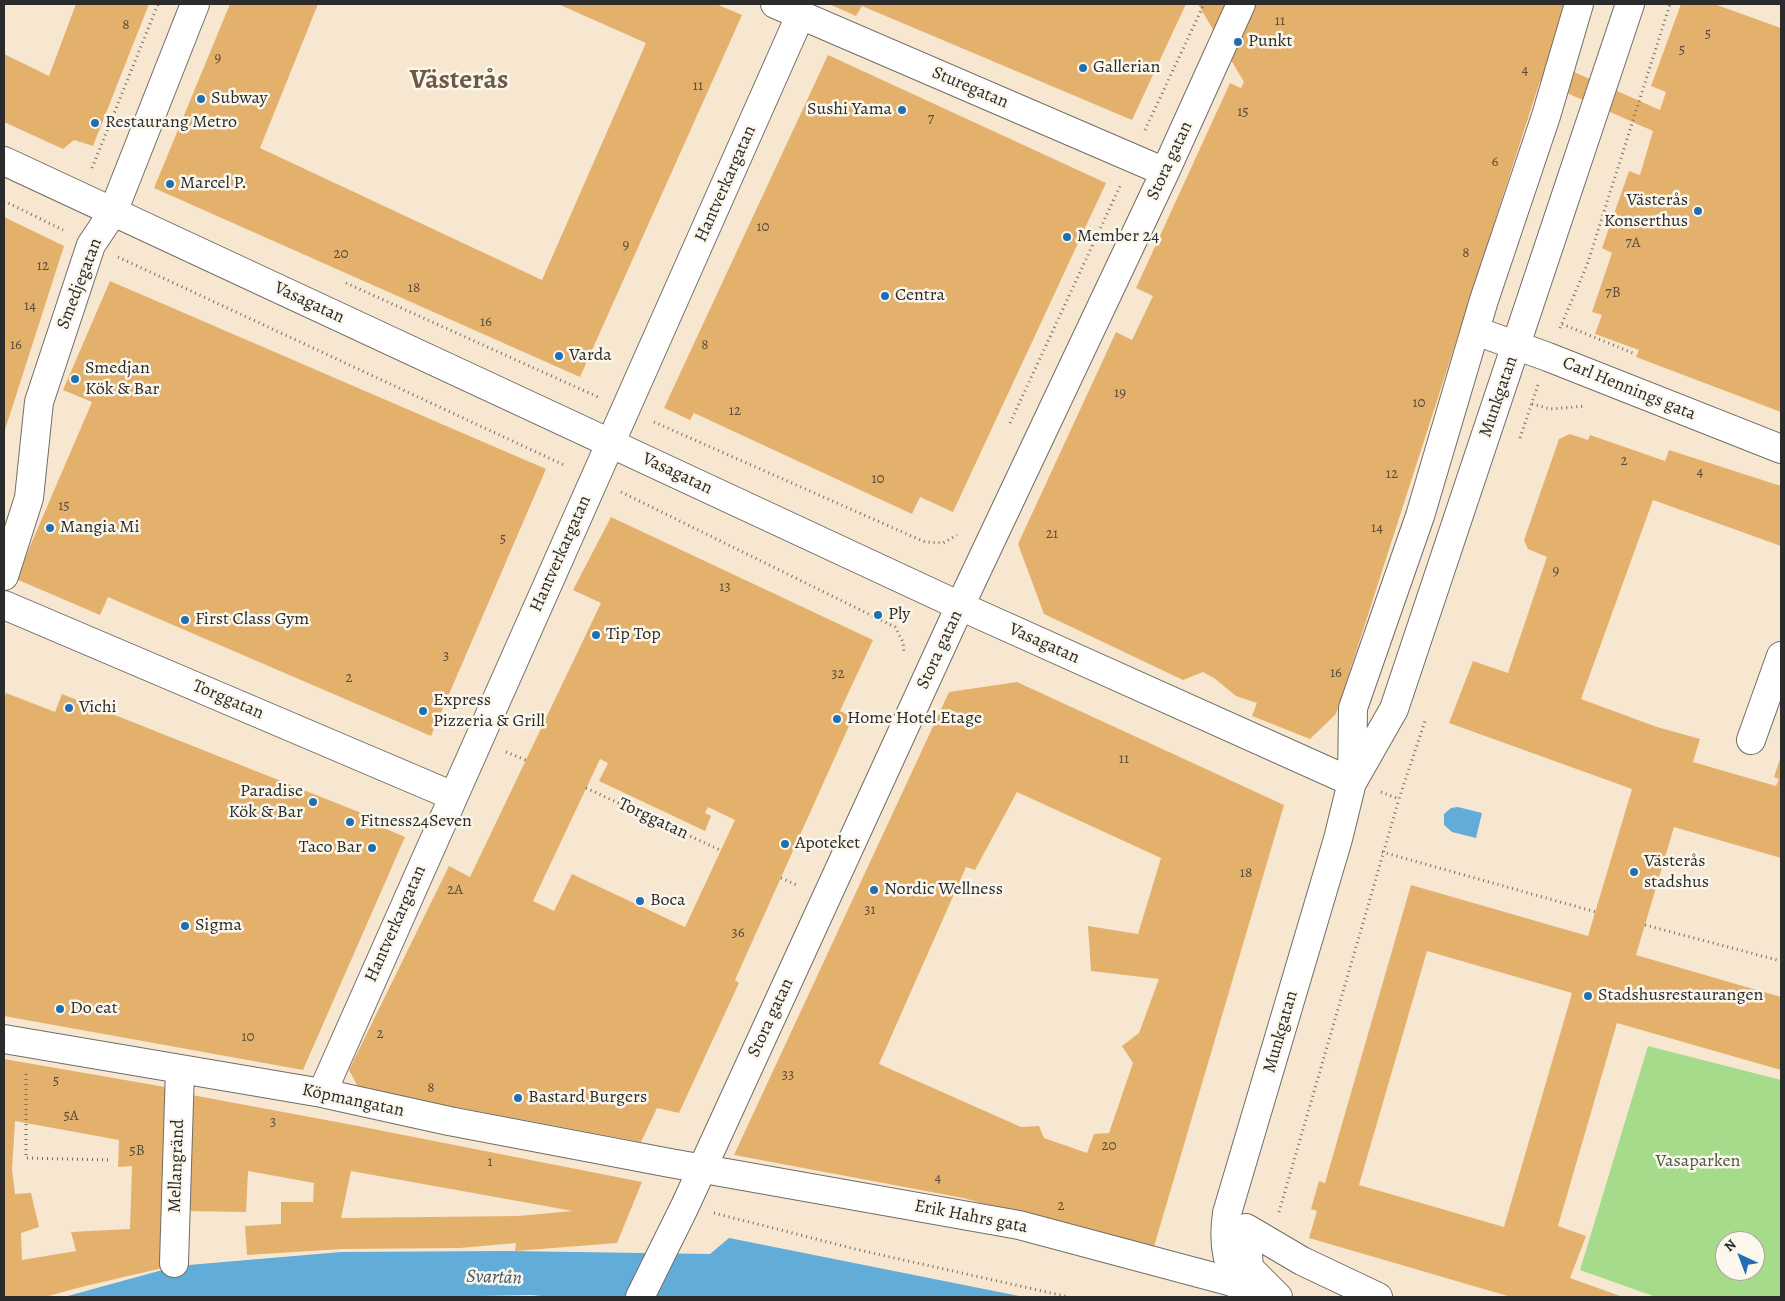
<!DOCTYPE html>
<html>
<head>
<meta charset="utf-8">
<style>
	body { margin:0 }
	#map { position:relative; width:1785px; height:1301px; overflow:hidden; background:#f7e7d0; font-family:Alegreya,serif }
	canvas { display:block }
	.frame { position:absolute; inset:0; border:5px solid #2b2b2b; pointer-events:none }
	.north { position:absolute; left:1715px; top:1231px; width:50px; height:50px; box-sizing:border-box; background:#fbf7ec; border:1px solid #a8a59f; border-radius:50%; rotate:317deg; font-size:14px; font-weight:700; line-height:20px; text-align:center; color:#2b2b2b }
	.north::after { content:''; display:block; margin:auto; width:18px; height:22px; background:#1f6fb2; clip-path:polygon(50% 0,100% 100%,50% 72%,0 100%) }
</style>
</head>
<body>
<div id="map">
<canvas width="1785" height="1301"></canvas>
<div class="frame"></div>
<div class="north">N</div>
</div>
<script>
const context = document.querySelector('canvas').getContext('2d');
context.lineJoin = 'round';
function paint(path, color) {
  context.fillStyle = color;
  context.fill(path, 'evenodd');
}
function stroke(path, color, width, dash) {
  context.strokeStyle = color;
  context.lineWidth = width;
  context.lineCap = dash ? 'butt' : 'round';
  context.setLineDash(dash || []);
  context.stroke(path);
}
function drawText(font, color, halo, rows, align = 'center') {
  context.font = font + ' Alegreya,serif';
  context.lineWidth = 5;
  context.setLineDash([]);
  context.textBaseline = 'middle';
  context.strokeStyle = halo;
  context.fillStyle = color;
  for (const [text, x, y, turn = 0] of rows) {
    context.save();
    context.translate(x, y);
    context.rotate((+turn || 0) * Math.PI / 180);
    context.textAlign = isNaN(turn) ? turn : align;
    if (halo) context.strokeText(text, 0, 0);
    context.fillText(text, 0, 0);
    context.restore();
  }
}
const green = new Path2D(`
	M1648,1046L1781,1080V1297H1656L1580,1270ZM1725,1241H1755V1271H1725Z`);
const water = new Path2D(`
	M1458,807L1482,813L1476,838L1452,832L1444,825V814L1451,808Z
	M729,1238L1024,1297H552L531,1295L427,1297H64L177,1266L341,1252L508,1251L710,1254Z`);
const building = new Path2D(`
	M76,4H149L93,146L74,140L63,149L4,122V54L49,76Z
	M230,4H318L260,148L542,280L646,43L558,4H716L742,15L580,377L154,188Z
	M829,4H1186L1132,120L862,6L856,16Z
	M1198,4H1565L1547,60L1660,110L1666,92L1651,86L1681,4H1714L1781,28V412L1636,357L1639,350L1595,334L1602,315L1592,312L1612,253L1602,248L1629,171L1640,175L1653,131L1540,81L1336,714L1310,739L1252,716L1257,703L1236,696L1214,678L1203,672L1183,680L1044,614L1018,544L1116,332L1132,340L1153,296L1136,288L1230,83L1241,88L1244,82Z
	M828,55L1106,183L953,512L920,497L912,514L694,413L690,420L664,408Z
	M4,217L64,246L4,433Z
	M110,281L546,469L431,736L108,597L100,615L16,579L92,402L63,390Z
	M1570,434L1588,440L1590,435L1665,461L1669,450L1781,486V546L1653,500L1581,699L1657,727L1700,739L1693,762L1776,786L1779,779L1774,777L1781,756V858L1674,827L1636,955L1781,997V1070L1617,1023L1558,1226L1586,1236L1570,1278L1623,1297H1511L1309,1238L1317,1211L1311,1209L1319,1181L1325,1183L1411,885L1588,936L1632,789L1449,723L1473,661L1508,673L1547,557L1528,549L1524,540L1559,439ZM1427,951L1572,993L1504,1227L1359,1185Z
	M611,517L873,640L840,711L853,717L735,980L739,983L679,1113L657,1108L641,1142L359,1089L349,1070L449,866L470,877L601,603L573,590ZM600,759L608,763L599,781L705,831L711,816L705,813L708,807L735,820L685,927L572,874L554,911L533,901Z
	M1017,682L1284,805L1153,1250L963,1198L734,1155L949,692ZM1017,792L1161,858L1138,934L1088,926L1091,971L1159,979L1139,1033L1122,1046L1133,1063L1109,1133L1094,1134L1087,1153L1044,1138L1039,1126L1021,1127L879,1064L966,867L975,870Z
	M6,693L55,712L62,694L374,818L372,823L405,837L303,1070L4,1016V699Z
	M4,1059L171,1088L163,1268L85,1286L45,1297H4ZM15,1121L119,1140L118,1167L132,1166L130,1229L71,1232L76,1251L22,1260L21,1233L39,1227L31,1193L15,1194L12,1169Z
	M192,1095L358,1126L642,1182L617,1243L515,1251L516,1243L460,1248L342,1249L247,1255L245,1226L281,1224V1202H313L314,1183L248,1171L246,1212L185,1211ZM351,1171L573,1211L518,1216L341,1218Z`);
const path = new Path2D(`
	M1145,130L1204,4
	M92,168L158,4
	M4,201L63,230
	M118,257L566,466
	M346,283L598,397
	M1562,324L1635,354
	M1560,328L1587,265L1670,4
	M1532,404L1550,409L1586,406
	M654,422L925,542L943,543L957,535
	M1010,423L1120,186
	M1520,438L1538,385
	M621,492L895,627L903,642L904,653
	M506,752L526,760
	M586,788L720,850
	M1381,792L1399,799L1425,721
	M1382,852L1596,912
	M781,878L799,886
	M1645,925L1781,961
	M26,1074V1158L109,1160
	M1279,1212L1399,799
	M714,1213L859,1250L1069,1297`);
const street = new Path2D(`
	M775,4L1165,172
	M4,161L960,606L1352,782
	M1476,331L1548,357L1781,449
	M4,576L29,498L39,402L91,245L113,212L195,4
	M4,605L453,796
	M1751,740L1781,656
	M1353,781L1394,709L1630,4
	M4,1039L322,1093L449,1121L670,1163L1019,1225L1236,1283
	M322,1093L800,16
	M174,1263L180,1069
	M640,1297L685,1206L960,606L1165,172L1241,4
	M1244,1297C1228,1266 1222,1248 1227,1213L1338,839L1352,782L1353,708L1420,516L1484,300L1546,116L1579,4
	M1278,1297L1249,1268L1246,1228L1302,1261L1378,1297`);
const markers = [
	[1238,42,5,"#1f6fb2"],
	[1083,68,5,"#1f6fb2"],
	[201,99,5,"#1f6fb2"],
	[902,110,5,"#1f6fb2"],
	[95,123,5,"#1f6fb2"],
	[170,184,5,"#1f6fb2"],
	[1698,211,5,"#1f6fb2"],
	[1067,237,5,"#1f6fb2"],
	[885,296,5,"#1f6fb2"],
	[559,356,5,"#1f6fb2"],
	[75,379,5,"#1f6fb2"],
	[50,528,5,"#1f6fb2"],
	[878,615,5,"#1f6fb2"],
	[185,620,5,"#1f6fb2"],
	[596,635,5,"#1f6fb2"],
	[69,708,5,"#1f6fb2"],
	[423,711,5,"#1f6fb2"],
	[837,719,5,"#1f6fb2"],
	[313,802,5,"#1f6fb2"],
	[350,822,5,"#1f6fb2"],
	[785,844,5,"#1f6fb2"],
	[372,848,5,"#1f6fb2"],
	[1634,872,5,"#1f6fb2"],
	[874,890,5,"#1f6fb2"],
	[640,901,5,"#1f6fb2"],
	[185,926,5,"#1f6fb2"],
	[1588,996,5,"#1f6fb2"],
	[60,1009,5,"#1f6fb2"],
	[518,1098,5,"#1f6fb2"]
];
const numberNames = [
	["11",1280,21],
	["8",126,25],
	["5",1708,34],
	["5",1682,50],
	["9",218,58],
	["4",1525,70],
	["11",698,86],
	["15",1243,112],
	["7",931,119],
	["6",1495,162],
	["10",763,227],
	["7A",1633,243],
	["9",626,245],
	["8",1466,253],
	["20",341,254],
	["12",43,266],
	["18",414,288],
	["7B",1613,293],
	["14",30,306],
	["16",486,322],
	["16",16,345],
	["8",705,345],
	["19",1120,393],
	["10",1419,403],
	["12",735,411],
	["2",1624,461],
	["4",1700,472],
	["12",1392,474],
	["10",878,479],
	["15",64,506],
	["14",1377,528],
	["21",1052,534],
	["5",503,539],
	["9",1556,571],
	["13",725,587],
	["3",446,656],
	["16",1336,673],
	["32",838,674],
	["2",349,678],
	["11",1124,759],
	["18",1246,873],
	["2A",455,890],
	["31",870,910],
	["36",738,933],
	["2",380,1034],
	["10",248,1037],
	["33",788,1075],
	["5",56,1081],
	["8",431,1088],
	["5A",71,1116],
	["3",273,1122],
	["20",1109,1146],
	["5B",137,1151],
	["1",490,1162],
	["4",938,1178],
	["2",1061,1206]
];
const poiNames = [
	["Punkt",1248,42],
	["Gallerian",1093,68],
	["Subway",211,99],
	["Sushi Yama",892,110,"right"],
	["Restaurang Metro",105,123],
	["Marcel P.",180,184],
	["Västerås",1688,201,"right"],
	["Konserthus",1688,222,"right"],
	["Member 24",1077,237],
	["Centra",895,296],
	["Varda",569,356],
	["Smedjan",85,369],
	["Kök & Bar",85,390],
	["Mangia Mi",60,528],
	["Ply",888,615],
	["First Class Gym",195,620],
	["Tip Top",606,635],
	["Express",433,701],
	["Pizzeria & Grill",433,722],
	["Vichi",79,708],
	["Home Hotel Etage",847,719],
	["Paradise",303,792,"right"],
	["Kök & Bar",303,813,"right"],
	["Fitness24Seven",360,822],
	["Apoteket",795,844],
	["Taco Bar",362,848,"right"],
	["Västerås",1644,862],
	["stadshus",1644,883],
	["Nordic Wellness",884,890],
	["Boca",650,901],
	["Sigma",195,926],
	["Stadshusrestaurangen",1598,996],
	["Do eat",70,1009],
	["Bastard Burgers",528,1098]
];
const streetNames = [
	["Sturegatan",970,88,23],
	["Stora gatan",1170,161,-65],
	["Hantverkargatan",726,184,-66],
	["Smedjegatan",80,284,-69],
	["Vasagatan",309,303,25],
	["Carl Hennings gata",1629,389,22],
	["Munkgatan",1499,397,-71],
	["Vasagatan",677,474,25],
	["Hantverkargatan",561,554,-66],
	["Vasagatan",1044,644,24],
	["Stora gatan",940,650,-65],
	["Torggatan",228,700,23],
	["Torggatan",653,819,25],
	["Hantverkargatan",396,924,-66],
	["Stora gatan",771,1018,-65],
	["Munkgatan",1281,1032,-74],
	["Köpmangatan",353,1101,12],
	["Mellangränd",177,1166,-88],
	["Erik Hahrs gata",971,1217,11]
];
const parkNames = [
	["Vasaparken",1698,1162]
];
const waterNames = [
	["Svartån",494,1278,2]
];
const townNames = [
	["Västerås",459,81]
];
paint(green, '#a6db8b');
paint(water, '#62acda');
paint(building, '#e4b16d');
stroke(street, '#726d65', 30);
stroke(path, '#726d65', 3, [1, 4]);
stroke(street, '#fff', 28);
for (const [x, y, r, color] of markers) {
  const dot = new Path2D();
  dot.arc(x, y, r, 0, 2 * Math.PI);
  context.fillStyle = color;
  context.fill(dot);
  stroke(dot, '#fbf7ec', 2);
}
drawText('15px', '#594c3c', null, numberNames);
drawText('18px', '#2b2b2b', '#fbf7ec', poiNames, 'left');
drawText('18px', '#2b2b2b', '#fbf7ec', streetNames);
drawText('18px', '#4a5743', '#fbf7ec', parkNames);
drawText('italic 19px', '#3e5868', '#fbf7ec', waterNames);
drawText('bold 28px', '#6c5a42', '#fbf7ec', townNames);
</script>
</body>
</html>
